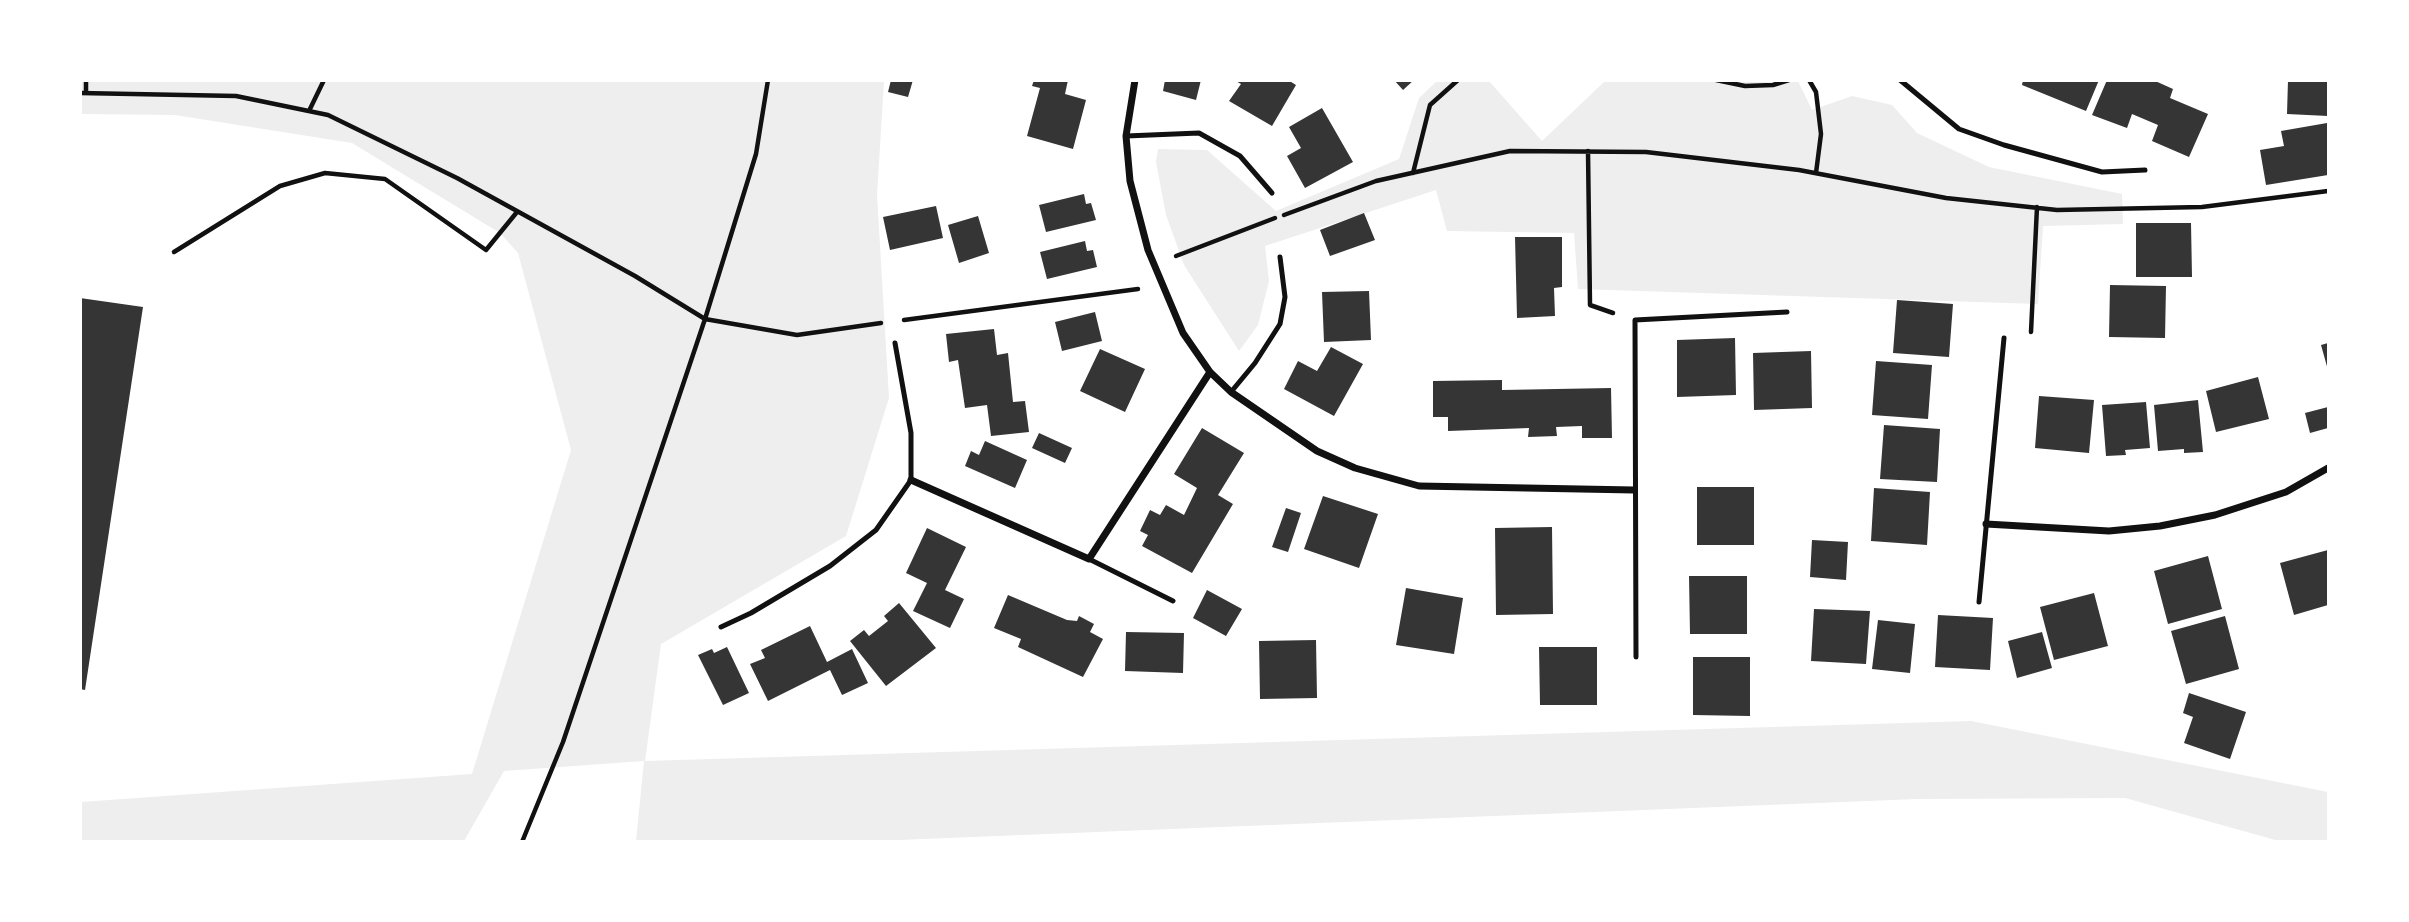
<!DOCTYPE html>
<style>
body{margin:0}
#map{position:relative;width:2409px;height:922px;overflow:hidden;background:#fff;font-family:"Open Sans",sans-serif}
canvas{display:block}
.frame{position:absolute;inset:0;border:82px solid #fff;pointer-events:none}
</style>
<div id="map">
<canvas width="2409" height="922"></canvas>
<div class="frame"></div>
</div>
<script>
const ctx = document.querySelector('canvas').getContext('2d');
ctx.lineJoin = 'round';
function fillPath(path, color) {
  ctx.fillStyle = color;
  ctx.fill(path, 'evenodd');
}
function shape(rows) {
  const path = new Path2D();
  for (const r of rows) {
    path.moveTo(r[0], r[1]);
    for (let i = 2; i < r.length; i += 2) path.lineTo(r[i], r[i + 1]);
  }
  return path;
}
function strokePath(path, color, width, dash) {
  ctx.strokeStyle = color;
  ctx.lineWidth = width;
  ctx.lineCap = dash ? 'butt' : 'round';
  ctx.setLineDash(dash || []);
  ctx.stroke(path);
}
const green = shape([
 [81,80,884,81,877,195,889,398,846,536,661,644,645,761,1971,721,2328,792,2328,841,2279,841,2125,798,1917,799,873,841,636,841,644,761,504,771,464,841,81,841,81,802,472,774,571,450,518,253,500,233,352,143,175,115,81,114],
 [1437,81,1489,81,1542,141,1605,81,1798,81,1812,110,1852,96,1892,105,1917,133,1989,167,2122,194,2123,224,2043,226,2038,304,1578,289,1574,233,1447,231,1436,190,1265,246,1269,281,1258,325,1239,351,1184,265,1166,215,1156,162,1158,149,1207,150,1276,211,1399,159,1419,98]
]);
const building = shape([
 [891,80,913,80,908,97,888,92],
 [1034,80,1068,80,1065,94,1086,100,1073,149,1027,136,1040,88,1032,86],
 [1165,80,1201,80,1196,100,1163,91],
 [1234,80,1288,80,1296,85,1272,126,1229,101,1241,84],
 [1394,80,1414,80,1403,90],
 [2023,80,2099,80,2086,111,2022,85],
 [2107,80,2153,80,2173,89,2170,98,2208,114,2189,157,2152,141,2158,125,2132,114,2127,128,2092,115],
 [2288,80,2328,80,2328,116,2287,114],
 [1322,108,1353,162,1305,188,1287,156,1301,148,1289,127],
 [2327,123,2328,175,2266,185,2260,150,2284,146,2281,131],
 [1084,194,1086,204,1091,203,1096,220,1046,232,1039,205],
 [936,206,943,238,890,250,883,217],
 [1364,213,1375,240,1330,256,1320,230],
 [978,216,989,253,959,263,948,225],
 [2136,223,2191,223,2192,277,2136,277],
 [1515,237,1562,237,1562,287,1554,288,1555,316,1517,318],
 [1085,241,1087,251,1093,250,1097,267,1047,279,1040,252],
 [2110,285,2166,286,2165,338,2109,337],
 [1369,291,1371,340,1324,342,1322,292],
 [80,298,143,307,85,690,80,689],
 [1897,300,1953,304,1949,357,1893,353],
 [1095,312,1102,341,1062,351,1055,322],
 [994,329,997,355,1008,353,1013,402,1025,401,1029,432,991,436,987,405,965,408,958,360,949,362,946,334],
 [1735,338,1736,395,1677,397,1677,340],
 [2328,343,2328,370,2321,345],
 [1331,347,1363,364,1334,416,1284,389,1298,361,1317,371],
 [1100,349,1145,369,1125,412,1080,391],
 [1811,351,1812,408,1754,410,1753,353],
 [1876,361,1932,365,1928,419,1872,415],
 [2258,377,2269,419,2216,432,2206,391],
 [1502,380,1502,390,1611,388,1612,438,1582,438,1582,426,1556,427,1557,436,1528,437,1529,428,1448,431,1448,417,1433,417,1433,381],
 [2039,396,2094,400,2089,453,2035,448],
 [2198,400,2203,452,2184,453,2184,449,2158,451,2154,405],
 [2146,402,2150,448,2125,450,2126,455,2106,456,2102,405],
 [2328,407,2328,428,2310,433,2305,413],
 [1884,425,1940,429,1937,482,1880,479],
 [1202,428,1244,453,1218,495,1233,504,1192,573,1142,546,1148,535,1140,531,1150,510,1160,515,1166,505,1184,515,1197,488,1174,474],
 [1039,433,1072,448,1065,463,1032,448],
 [985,441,1027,460,1015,488,965,466,971,451,979,455],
 [1697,487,1754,487,1754,545,1697,545],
 [1874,488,1930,492,1927,545,1871,541],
 [1323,496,1378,514,1359,568,1304,549],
 [1286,508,1301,513,1288,552,1272,547],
 [1552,527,1553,614,1496,615,1495,528],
 [927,528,966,547,945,590,964,599,950,628,913,611,927,583,906,573],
 [1812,540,1848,542,1846,580,1810,577],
 [2328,550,2328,605,2294,615,2280,563],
 [2208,556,2222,609,2168,624,2154,571],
 [1689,576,1747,576,1747,634,1690,634],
 [1406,588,1463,598,1454,654,1396,645],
 [1207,590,1242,609,1226,636,1193,618],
 [2094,593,2108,646,2054,660,2040,607],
 [1008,595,1067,620,1077,621,1079,616,1094,624,1090,632,1103,639,1083,677,1018,647,1021,639,994,628],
 [899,603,936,648,886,686,850,641,864,630,869,636,888,621,884,616],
 [1814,609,1870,611,1866,664,1811,661],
 [1938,615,1993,618,1990,670,1935,667],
 [2225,616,2239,669,2186,684,2171,631],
 [1878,620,1915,624,1910,673,1872,669],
 [810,626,827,662,852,649,868,683,842,695,830,670,768,701,750,664,765,658,761,650],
 [1126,632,1184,633,1183,673,1125,671],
 [2042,632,2052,668,2017,678,2008,641],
 [1316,640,1317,698,1260,699,1259,641],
 [727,647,749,693,723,705,698,655,712,649,714,653],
 [1539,647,1597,647,1597,705,1540,705],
 [1693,657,1750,657,1750,716,1693,715],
 [2189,693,2246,712,2230,759,2184,743,2193,717,2183,713]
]);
const path = shape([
 [1716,80,1745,86,1773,85,1789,80],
 [1809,80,1816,92,1821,134,1816,173],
 [80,93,236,96,328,115,457,178,635,276,705,319,797,335,881,323],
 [86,93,86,80],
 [309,111,324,80],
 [1588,151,1590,305,1613,313],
 [1413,173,1430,105,1458,80],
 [1284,215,1376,181,1510,151,1646,152,1799,170,1946,198,2057,210,2202,207,2328,191],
 [174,252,280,186,325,173,385,179,486,250,517,212],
 [1176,256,1275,218],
 [904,320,1138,289],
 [2031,332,2037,207],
 [522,842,563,742,705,319,756,154,768,80]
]);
const service = shape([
 [1900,80,1959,129,2004,145,2102,172,2145,170],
 [1126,136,1199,133,1240,156,1272,193],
 [1231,392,1255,363,1280,324,1285,297,1280,257],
 [1089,559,1173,601],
 [1979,602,2004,338],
 [721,627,751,613,830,566,876,530,911,480,911,433,895,343],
 [1636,657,1635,320,1787,312]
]);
const minor = shape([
 [1135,80,1126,136,1130,181,1148,250,1183,333,1210,372,1231,392,1317,451,1355,468,1419,486,1634,490],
 [911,480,1089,559,1210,372],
 [1986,524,2109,531,2160,526,2215,515,2286,492,2328,468]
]);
fillPath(green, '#eee');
fillPath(building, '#353535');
strokePath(path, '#111', 4.5);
strokePath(service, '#111', 5);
strokePath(minor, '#111', 7);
</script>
